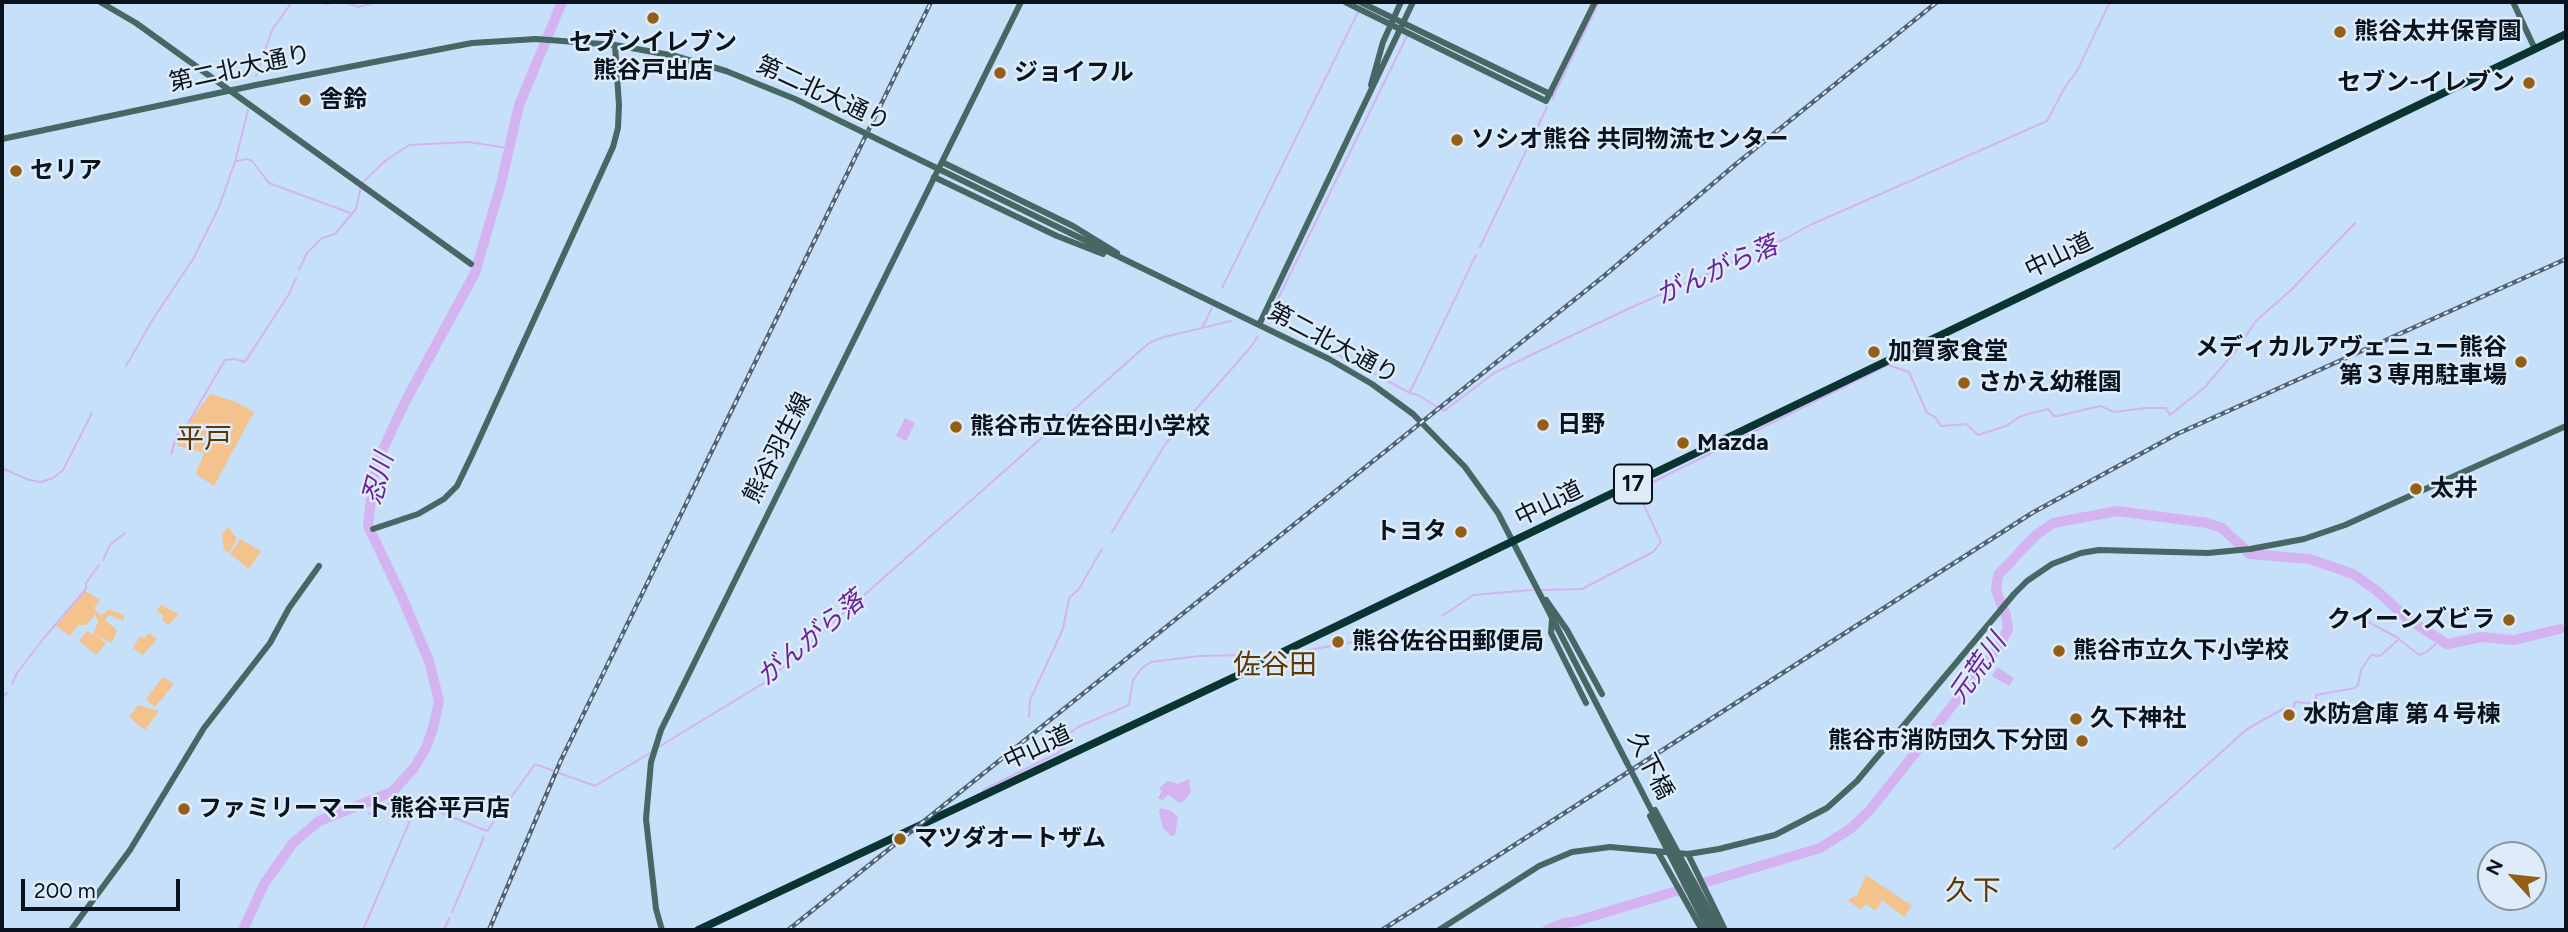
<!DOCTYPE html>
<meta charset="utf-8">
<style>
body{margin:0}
#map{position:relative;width:2568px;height:932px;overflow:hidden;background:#c6e0f9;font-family:Figtree,sans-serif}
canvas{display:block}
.frame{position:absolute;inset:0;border:4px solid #08131e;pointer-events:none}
.north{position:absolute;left:2477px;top:841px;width:70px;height:70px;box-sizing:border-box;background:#deebf8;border:2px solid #8895a1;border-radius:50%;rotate:297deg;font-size:19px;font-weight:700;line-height:28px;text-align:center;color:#08131e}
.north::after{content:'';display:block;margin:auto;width:24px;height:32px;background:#945e14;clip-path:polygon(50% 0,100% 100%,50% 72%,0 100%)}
.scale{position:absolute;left:21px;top:879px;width:159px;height:32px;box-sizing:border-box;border:4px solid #08131e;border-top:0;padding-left:9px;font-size:21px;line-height:24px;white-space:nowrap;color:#08131e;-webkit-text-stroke:5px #deebf8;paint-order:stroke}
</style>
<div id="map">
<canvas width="2568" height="932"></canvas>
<div class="frame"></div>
<div class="north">N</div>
<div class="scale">200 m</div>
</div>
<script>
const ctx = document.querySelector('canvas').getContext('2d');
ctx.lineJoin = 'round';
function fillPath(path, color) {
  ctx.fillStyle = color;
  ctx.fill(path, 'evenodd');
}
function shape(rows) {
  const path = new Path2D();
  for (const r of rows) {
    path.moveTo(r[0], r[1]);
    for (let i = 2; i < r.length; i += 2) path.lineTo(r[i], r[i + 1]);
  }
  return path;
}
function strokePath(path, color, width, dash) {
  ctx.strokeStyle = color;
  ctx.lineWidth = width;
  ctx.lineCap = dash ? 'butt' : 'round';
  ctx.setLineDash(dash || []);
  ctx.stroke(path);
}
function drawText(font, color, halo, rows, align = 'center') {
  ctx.font = font + ' Figtree,"Noto Sans JP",sans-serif';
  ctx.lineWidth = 5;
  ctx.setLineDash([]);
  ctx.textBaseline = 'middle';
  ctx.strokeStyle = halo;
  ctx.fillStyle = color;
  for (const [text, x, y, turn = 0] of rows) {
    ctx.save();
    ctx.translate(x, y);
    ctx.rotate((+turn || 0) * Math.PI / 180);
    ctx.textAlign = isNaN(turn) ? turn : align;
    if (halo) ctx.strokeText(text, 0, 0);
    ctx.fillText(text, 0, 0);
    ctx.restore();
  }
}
const green = shape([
 [210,394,234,401,254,412,214,486,196,474,204,453,178,446,176,440],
 [228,527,237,538,229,553,224,550,222,535],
 [240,539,261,551,249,569,230,554],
 [85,591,100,600,94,608,101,616,109,609,124,615,123,621,109,615,105,620,117,630,112,643,95,635,106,643,96,655,79,641,87,631,93,635,98,621,95,615,86,625,78,625,70,636,56,626],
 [161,605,179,614,168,625,162,620,163,616,157,610],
 [149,633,157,639,143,655,133,648,140,636,145,638],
 [163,677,174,684,155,707,146,699],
 [138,705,159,711,145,730,129,717],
 [1866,875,1912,906,1904,917,1882,900,1878,908,1874,910,1866,904,1861,910,1848,900,1857,895]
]);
const water = shape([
 [905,418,915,423,906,441,896,436],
 [1997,667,2014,678,2009,686,1992,676],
 [1189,779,1191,792,1185,800,1180,803,1168,795,1162,800,1158,798,1162,791,1159,788,1168,781,1178,784],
 [1161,808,1171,811,1178,817,1175,835,1171,836,1163,828,1159,812]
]);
const stream = shape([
 [319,2,327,4,337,2],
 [344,2,358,7,374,3,449,2],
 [466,2,467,2],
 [1405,3,1406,2],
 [256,76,272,30,292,2],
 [1552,99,1599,2],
 [236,161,247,159,252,161,269,183,350,213],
 [363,182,385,161,409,145,468,142,508,148],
 [1480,247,1547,107],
 [299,270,307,253,322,238,335,234,356,209,361,187],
 [1222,288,1358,12],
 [1271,313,1408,34],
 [1277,322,1410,393,1418,395,1444,411,1494,373,1533,354,1628,309,1785,239,1810,225,2047,121,2065,87,2077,71,2110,2],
 [1202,328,1212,308],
 [126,366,153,319,193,259,218,209,235,162,248,110],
 [1410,392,1476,255],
 [171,454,177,435,184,430,225,360,235,359,245,362,289,294,296,278],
 [2,468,29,480,41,482,53,478,63,470,92,413],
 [1112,532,1166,443,1250,348,1258,336],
 [103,560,110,545,125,533],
 [1543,590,1582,589,1653,552,1661,542,1637,490,1888,365,1909,372,1927,413,1935,417,1941,426,1966,424,1978,435,2006,426,2021,416,2048,409,2054,416,2058,416,2100,406,2114,412,2146,408,2166,408,2170,415,2205,387,2237,349,2256,321,2292,289,2355,223],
 [1442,616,1473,595,1532,590],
 [2359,617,2398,638],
 [2560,629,2566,627],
 [1270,663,1298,652,1380,637,1404,630],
 [12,684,17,673,43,639,86,589,86,583,99,565],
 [2,698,7,693],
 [1029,717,1030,700,1063,629,1069,598,1079,589,1102,549],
 [657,748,767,681,1149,343,1164,337,1231,321],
 [983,790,1058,753,1064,748,1065,736,1080,726,1129,705,1133,680,1142,668,1151,662,1199,656,1247,655,1257,659],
 [365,804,365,805],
 [369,814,402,797,487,831,535,764,595,786,653,751],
 [2114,849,2247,729,2285,708,2294,707,2295,702,2316,704,2316,695,2355,688,2358,685,2361,670,2371,655,2380,656,2399,639,2419,655,2428,651,2440,640],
 [452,912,484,837],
 [363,930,414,811],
 [444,930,449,918]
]);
const river = shape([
 [243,930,264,884,293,843,319,821,392,792,414,768,426,748,433,728,439,701,429,661,402,597,368,526,373,481,377,462,405,402,475,273,501,184,519,105,562,2],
 [1547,930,1563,923,1573,922,1820,848,1850,829,1870,810,1897,776,2000,645,2008,629,2006,615,1996,591,1998,575,2035,536,2053,523,2117,511,2207,523,2222,528,2250,554,2310,559,2353,574,2376,590,2408,619,2447,644,2481,637,2514,640,2560,629]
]);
const secondary = shape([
 [100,2,136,23,471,264],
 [1345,2,1546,101,1595,2],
 [1360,2,1550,94],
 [2513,2,2535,49],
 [1371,85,1383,42,1401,2],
 [2,139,256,85,472,43,536,39,615,45,675,56,726,71],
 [942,162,1073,226,1117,253],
 [934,177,1057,236,1103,254],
 [1070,233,1329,359,1372,384,1413,414,1465,467,1498,513,1627,763],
 [1259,325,1413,2],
 [373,529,418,514,444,499,457,486,472,455,613,147,618,128,619,105,615,45],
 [1546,600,1567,630,1602,694],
 [1552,619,1551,633,1586,703],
 [1658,852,1702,930],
 [1688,854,1725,930],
 [71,930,130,850,204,728,270,643,289,608,319,566],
 [662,930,656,909,646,819,651,762,661,730,1021,2],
 [1439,930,1539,866,1572,852,1610,847,1688,854,1719,849,1775,835,1827,808,1857,781,2014,594,2027,581,2052,564,2081,553,2099,550,2208,553,2250,549,2304,539,2345,525,2566,426]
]);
const highway = shape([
 [698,930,1245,672,1260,663,2566,34]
]);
const rail = shape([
 [489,930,561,760,931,2],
 [788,930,1604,276,1736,164,1937,2],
 [1382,930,2032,513,2177,434,2566,259]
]);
const secondaryBridge = shape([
 [726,71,795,99,1070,233],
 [1627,763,1713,930],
 [1655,810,1718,927],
 [1650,816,1708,930]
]);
const markers = [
 [653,18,7,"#945e14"],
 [2340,32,7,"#945e14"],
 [1000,73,7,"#945e14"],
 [2529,83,7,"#945e14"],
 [305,100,7,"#945e14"],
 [1457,140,7,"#945e14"],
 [16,171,7,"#945e14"],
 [1874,352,7,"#945e14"],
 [2521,362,7,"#945e14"],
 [1964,383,7,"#945e14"],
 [1543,425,7,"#945e14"],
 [956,427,7,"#945e14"],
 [1683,443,7,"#945e14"],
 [2416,489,7,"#945e14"],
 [1461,532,7,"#945e14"],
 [2509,620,7,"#945e14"],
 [1338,642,7,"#945e14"],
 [2059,651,7,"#945e14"],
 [2289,715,7,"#945e14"],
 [2076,719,7,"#945e14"],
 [2082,741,7,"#945e14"],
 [184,809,7,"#945e14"],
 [900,839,7,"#945e14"]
];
const shields = [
 [1633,484,38]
];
const shieldNames = [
 ["17",1633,484]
];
const poiNames = [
 ["熊谷太井保育園",2354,32],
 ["セブンイレブン",653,43,"center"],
 ["熊谷戸出店",653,71,"center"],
 ["ジョイフル",1014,73],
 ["セブン-イレブン",2515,83,"right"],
 ["舎鈴",319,100],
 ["ソシオ熊谷 共同物流センター",1471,140],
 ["セリア",30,171],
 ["メディカルアヴェニュー熊谷",2507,348,"right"],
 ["第３専用駐車場",2507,376,"right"],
 ["加賀家食堂",1888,352],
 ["さかえ幼稚園",1978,383],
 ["日野",1557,425],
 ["熊谷市立佐谷田小学校",970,427],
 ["Mazda",1697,443],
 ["太井",2430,489],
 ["トヨタ",1447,532,"right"],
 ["クイーンズビラ",2495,620,"right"],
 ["熊谷佐谷田郵便局",1352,642],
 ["熊谷市立久下小学校",2073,651],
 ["水防倉庫 第４号楝",2303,715],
 ["久下神社",2090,719],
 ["熊谷市消防団久下分団",2068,741,"right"],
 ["ファミリーマート熊谷平戸店",198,809],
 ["マツダオートザム",914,839]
];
const streetNames = [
 ["第二北大通り",240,69,-12],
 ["第二北大通り",823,94,25],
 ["中山道",2059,256,-26],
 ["第二北大通り",1333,344,28],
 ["熊谷羽生線",778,448,-63],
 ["中山道",1549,504,-26],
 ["中山道",1038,748,-25],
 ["久下橋",1650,766,63]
];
const waterNames = [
 ["がんがら落",1717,271,-24],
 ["忍川",379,479,-75],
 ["がんがら落",811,639,-40],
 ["元荒川",1978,669,-55]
];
const quarterNames = [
 ["平戸",204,440],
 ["佐谷田",1275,666],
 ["久下",1973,892]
];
fillPath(green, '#f3c28d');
fillPath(water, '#d4b3f1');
strokePath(stream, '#d4b3f1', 2);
strokePath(river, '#d4b3f1', 10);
strokePath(secondary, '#466764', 6);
strokePath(highway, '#0a3431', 8);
strokePath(rail, '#516273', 4.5);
strokePath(rail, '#deebf8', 2, [5]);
strokePath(secondaryBridge, '#466764', 6);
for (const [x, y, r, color] of markers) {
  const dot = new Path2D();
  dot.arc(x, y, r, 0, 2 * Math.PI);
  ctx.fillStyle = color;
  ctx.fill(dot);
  strokePath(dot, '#deebf8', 2.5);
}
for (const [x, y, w] of shields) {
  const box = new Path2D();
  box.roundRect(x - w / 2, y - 19.5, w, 39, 5);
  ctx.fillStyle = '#deebf8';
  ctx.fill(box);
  strokePath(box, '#08131e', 2);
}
drawText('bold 23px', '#08131e', null, shieldNames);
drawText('bold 24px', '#08131e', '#deebf8', poiNames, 'left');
drawText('24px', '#08131e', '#deebf8', streetNames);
drawText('italic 26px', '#6b2298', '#deebf8', waterNames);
drawText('28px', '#5d3803', '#deebf8', quarterNames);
</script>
